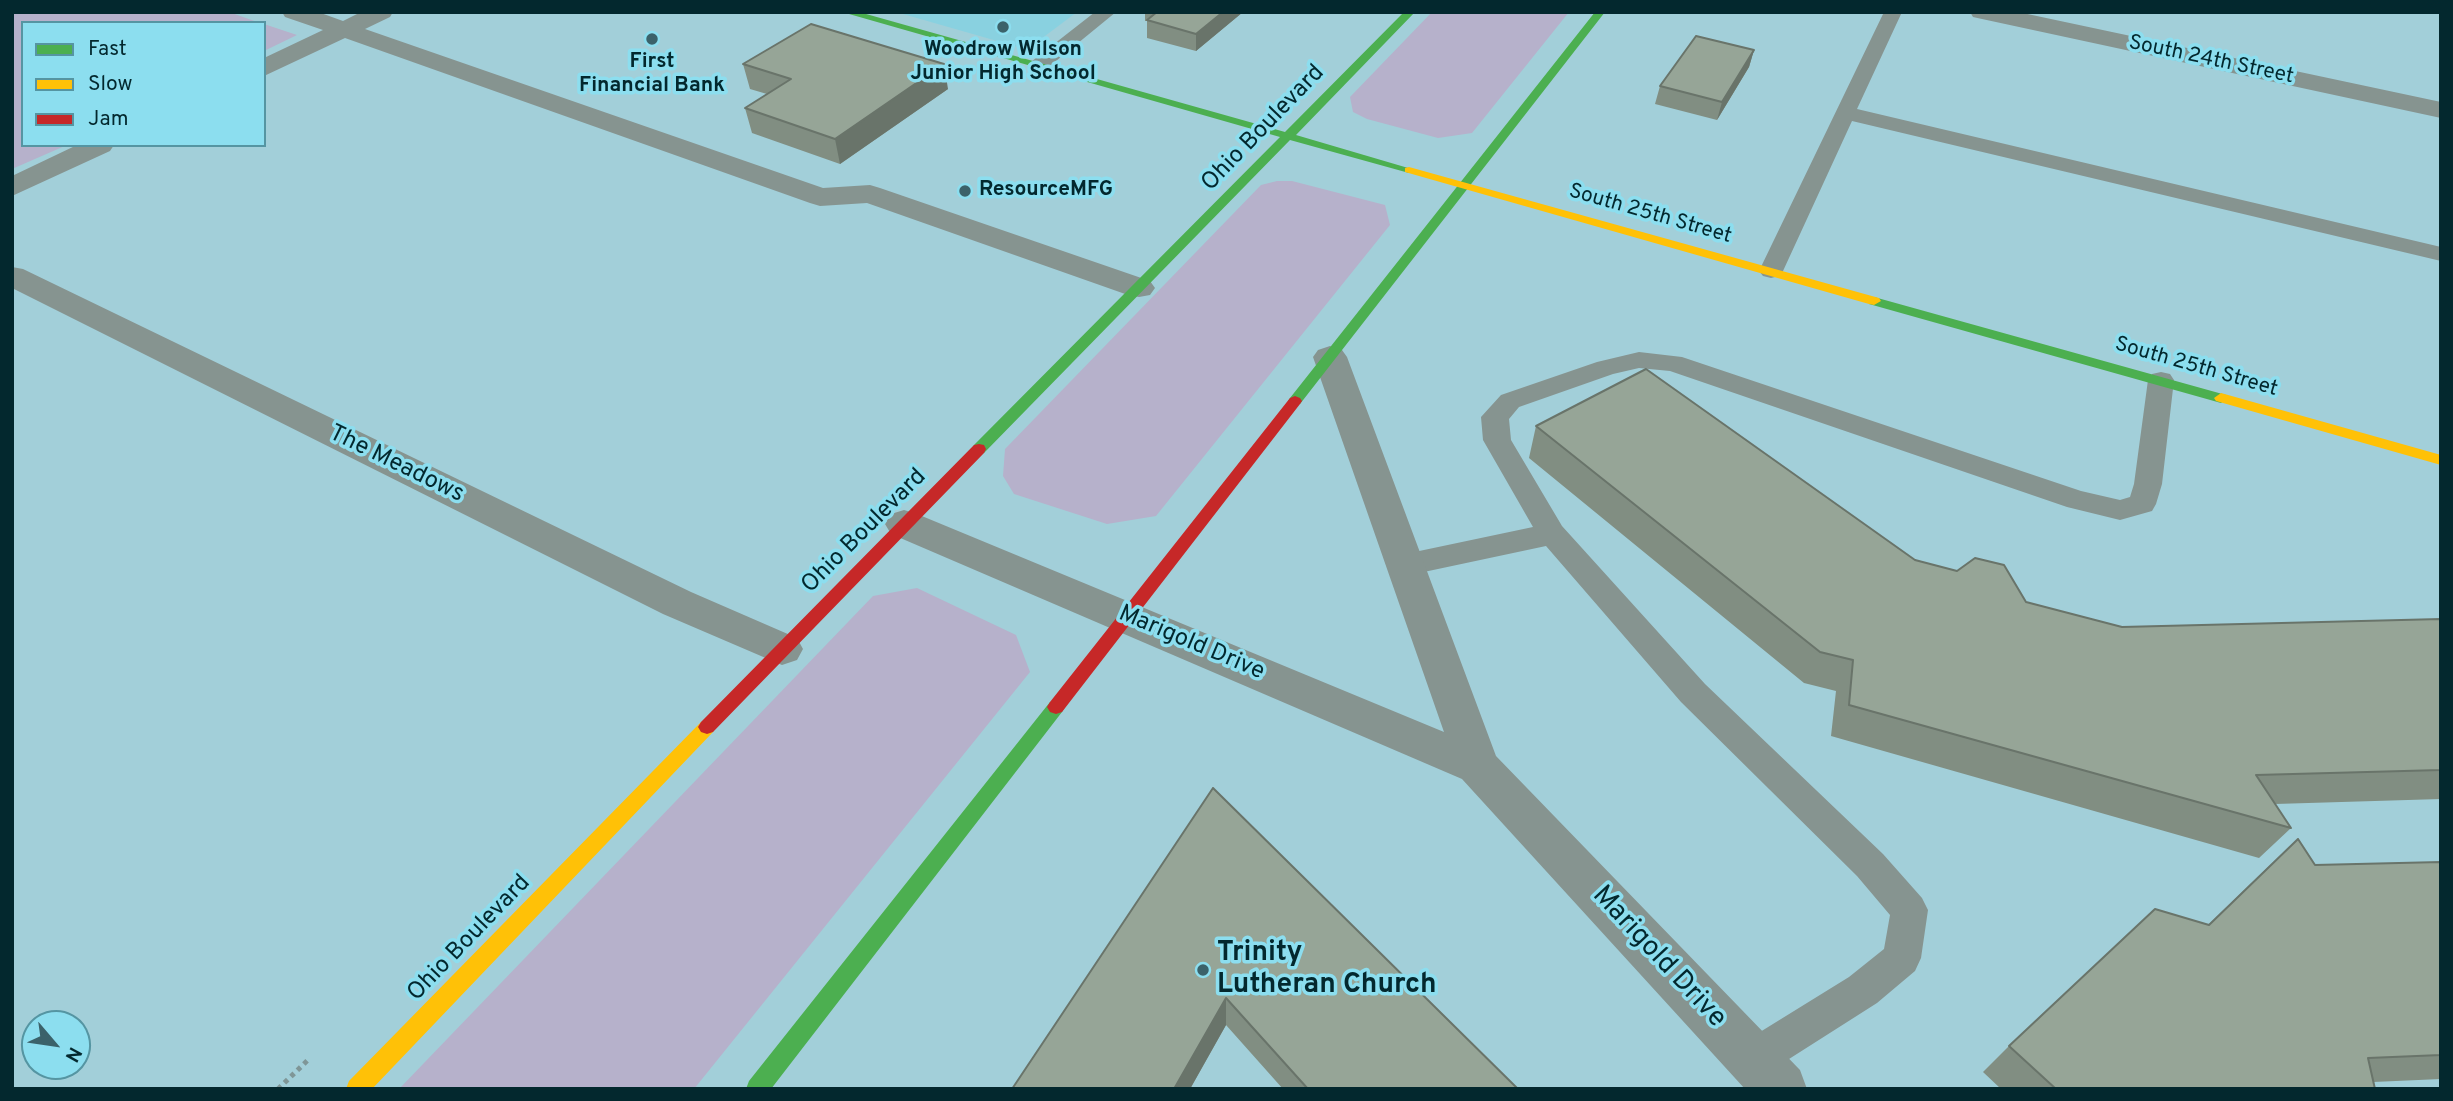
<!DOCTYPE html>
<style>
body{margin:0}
#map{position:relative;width:2453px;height:1101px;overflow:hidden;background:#a2cfd9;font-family:Overpass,sans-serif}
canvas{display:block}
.frame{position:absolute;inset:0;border:14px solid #03282e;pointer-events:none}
.legend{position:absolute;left:21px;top:21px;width:245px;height:126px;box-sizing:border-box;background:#8cdeef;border:2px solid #5595a2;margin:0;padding:9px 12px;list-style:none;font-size:21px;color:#03282e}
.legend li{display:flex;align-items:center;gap:14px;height:35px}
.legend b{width:35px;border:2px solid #5595a2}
.north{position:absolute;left:21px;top:1010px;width:70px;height:70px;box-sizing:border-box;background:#8cdeef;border:2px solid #5595a2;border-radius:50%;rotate:119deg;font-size:19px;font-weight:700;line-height:28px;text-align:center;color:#03282e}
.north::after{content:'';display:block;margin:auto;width:24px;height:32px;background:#3b626a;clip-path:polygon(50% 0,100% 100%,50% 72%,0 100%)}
</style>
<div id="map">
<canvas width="2453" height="1101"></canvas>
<div class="frame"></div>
<ul class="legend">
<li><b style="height:9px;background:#4caf50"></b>Fast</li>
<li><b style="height:9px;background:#ffc107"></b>Slow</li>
<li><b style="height:9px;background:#c62828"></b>Jam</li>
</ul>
<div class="north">N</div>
</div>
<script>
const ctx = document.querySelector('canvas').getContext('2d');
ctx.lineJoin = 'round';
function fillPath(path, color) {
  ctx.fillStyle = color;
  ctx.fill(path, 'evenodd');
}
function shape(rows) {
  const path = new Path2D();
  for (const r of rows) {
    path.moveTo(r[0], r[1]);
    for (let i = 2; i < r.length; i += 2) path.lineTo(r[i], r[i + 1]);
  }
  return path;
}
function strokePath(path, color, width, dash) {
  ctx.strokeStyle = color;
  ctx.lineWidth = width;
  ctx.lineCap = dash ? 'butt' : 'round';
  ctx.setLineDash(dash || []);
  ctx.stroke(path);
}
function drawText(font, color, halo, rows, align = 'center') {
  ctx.font = font + ' Overpass,sans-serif';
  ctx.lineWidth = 7;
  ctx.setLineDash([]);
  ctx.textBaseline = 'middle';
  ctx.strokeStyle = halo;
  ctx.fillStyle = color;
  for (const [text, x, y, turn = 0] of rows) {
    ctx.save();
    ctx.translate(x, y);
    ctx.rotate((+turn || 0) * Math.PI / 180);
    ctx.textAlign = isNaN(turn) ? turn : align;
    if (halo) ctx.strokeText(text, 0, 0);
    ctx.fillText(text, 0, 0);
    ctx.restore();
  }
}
const built = shape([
 [896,12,1077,12,1037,42,1018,47]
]);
const green = shape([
 [12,12,229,12,260,23,23,23,23,145,67,145,12,169],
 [1432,12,1569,12,1472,133,1438,138,1367,119,1353,112,1350,97],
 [264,24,297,35,264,51],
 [1277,181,1292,181,1385,205,1390,225,1156,516,1107,524,1014,494,1003,476,1005,449,1261,185],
 [917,588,1016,635,1030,672,694,1089,399,1089,873,596]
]);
const path = shape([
 [278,1089,310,1058]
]);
const lane = shape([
 [1095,12,1116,12,1045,70,1031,70,1028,66,1031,62,1095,12],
 [1884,12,1902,12,1857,109,2441,247,2441,261,1852,121,1783,271,1779,276,1771,278,1763,276,1759,271,1884,12],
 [1639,352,1682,357,2081,491,2120,500,2130,497,2134,484,2148,380,2152,374,2161,372,2170,374,2174,380,2162,484,2156,504,2152,511,2120,520,2067,507,1670,371,1639,368,1613,374,1519,407,1509,419,1511,440,1562,526,1705,684,1883,854,1922,898,1928,910,1921,958,1915,971,1877,1003,1767,1073,1753,1079,1739,1073,1733,1059,1739,1045,1849,977,1884,949,1890,915,1857,876,1681,702,1546,546,1405,576,1394,573,1390,565,1394,557,1405,554,1533,527,1483,440,1481,417,1501,395,1597,362,1639,352]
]);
const street = shape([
 [282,12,318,12,343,21,361,12,393,12,390,17,365,29,823,188,870,185,880,188,1150,281,1155,288,1150,295,1139,297,1128,295,867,203,820,206,810,203,345,38,264,76,264,58,323,30,285,17,282,12],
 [1970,12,2018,12,2441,102,2441,118,1982,19,1973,17,1970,12],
 [77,145,114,145,110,151,12,196,12,176,77,145],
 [12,267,23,269,691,592,797,638,803,649,797,660,782,665,663,614,12,288,12,267],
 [1330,346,1342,350,1347,357,1496,756,1800,1070,1807,1089,1745,1089,1462,779,891,534,885,524,891,514,904,510,917,514,1444,732,1313,357,1318,350,1330,346]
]);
const fast = shape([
 [842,12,859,12,1285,132,1404,12,1415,12,1296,135,1415,170,1409,173,1290,140,984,453,979,454,974,453,972,449,974,445,1280,137,842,12],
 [1595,12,1605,12,1300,404,1290,404,1288,401,1290,398,1595,12],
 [1874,297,2226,395,2228,398,2221,403,1869,304,1869,298,1874,297],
 [1056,700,1062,702,1065,707,1062,712,771,1089,746,1089,749,1081,1050,702,1056,700]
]);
const slow = shape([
 [1409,167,1879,298,1881,301,1874,305,1869,304,1405,172,1405,168,1409,167],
 [2221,393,2441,455,2441,465,2216,401,2214,398,2221,393],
 [707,720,713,722,716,727,713,732,372,1089,346,1089,349,1081,701,722,707,720]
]);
const jam = shape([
 [1295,396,1300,398,1302,401,1300,404,1062,712,1056,714,1050,712,1047,707,1050,702,1290,398,1295,396],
 [979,444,984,445,986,449,984,453,713,732,707,734,701,732,698,727,701,722,974,445,979,444]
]);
const wall = shape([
 [1145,12,1243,12,1196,51,1147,38,1147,21,1145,21],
 [1754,50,1749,67,1717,120,1655,104,1660,86],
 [743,64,948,89,840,164,752,133,745,108,767,94,750,89],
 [1536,426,1915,560,2026,602,2122,627,2441,619,2441,799,2275,804,2291,828,2259,858,1831,736,1836,691,1804,683,1529,458],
 [1213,788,1518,1089,1283,1089,1226,1025,1190,1089,1012,1089],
 [2298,839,2315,865,2441,862,2441,1079,2373,1082,2375,1089,2001,1089,1983,1072,2009,1046,2208,925,2266,869]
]);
const shadedWall = shape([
 [1223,12,1243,12,1196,51,1196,34],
 [1754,50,1749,67,1717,120,1722,102],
 [944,64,948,89,840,164,835,139],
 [1226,998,1226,1025,1190,1089,1174,1089]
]);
const building = shape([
 [1157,12,1223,12,1196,34,1147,20,1157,12],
 [811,24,944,64,835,139,745,108,791,79,743,64,811,24],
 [1696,36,1754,50,1722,102,1660,86,1696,36],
 [1646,369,1915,560,1957,571,1975,558,2004,565,2026,602,2122,627,2441,619,2441,770,2256,775,2291,828,1849,705,1853,660,1820,652,1536,426,1646,369],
 [1213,788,1518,1089,1308,1089,1226,998,1174,1089,1012,1089,1213,788],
 [2298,839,2315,865,2441,862,2441,1055,2368,1058,2375,1089,2056,1089,2009,1046,2155,909,2209,925,2298,839]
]);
const markers = [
 [1003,27,7,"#3b626a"],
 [652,39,7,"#3b626a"],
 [965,191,7,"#3b626a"],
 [1203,970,7,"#3b626a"]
];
const farPoinames = [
 ["Woodrow Wilson",1003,51],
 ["Junior High School",1003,75],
 ["First",652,63],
 ["Financial Bank",652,87],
 ["ResourceMFG",979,191,"left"]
];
const farStreetnames = [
 ["South 24th Street",2211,61,12],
 ["South 25th Street",1650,215,16],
 ["South 25th Street",2196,368,16]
];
const streetNames = [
 ["Ohio Boulevard",1264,129,-46],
 ["The Meadows",396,465,26],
 ["Ohio Boulevard",865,532,-45],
 ["Marigold Drive",1191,644,23],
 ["Ohio Boulevard",470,939,-46]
];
const nearPoinames = [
 ["Trinity",1217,954],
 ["Lutheran Church",1217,986]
];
const nearStreetnames = [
 ["Marigold Drive",1658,958,47]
];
fillPath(built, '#89d1e0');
fillPath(green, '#b6b1cb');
strokePath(path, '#7f9697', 5, [4.5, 4.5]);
fillPath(lane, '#869490');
fillPath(street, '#869490');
fillPath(fast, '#4caf50');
fillPath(slow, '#ffc107');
fillPath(jam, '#c62828');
fillPath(wall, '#818e82');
fillPath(shadedWall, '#69746a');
fillPath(building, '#96a597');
strokePath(building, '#69746a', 2);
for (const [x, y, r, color] of markers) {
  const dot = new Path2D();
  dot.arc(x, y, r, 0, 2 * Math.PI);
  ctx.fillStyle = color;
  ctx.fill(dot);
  strokePath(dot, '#8cdeef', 2.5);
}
drawText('bold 21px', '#03282e', '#8cdeef', farPoinames);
drawText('21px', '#03282e', '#8cdeef', farStreetnames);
drawText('24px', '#03282e', '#8cdeef', streetNames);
drawText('bold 28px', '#03282e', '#8cdeef', nearPoinames, 'left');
drawText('28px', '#03282e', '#8cdeef', nearStreetnames);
</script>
